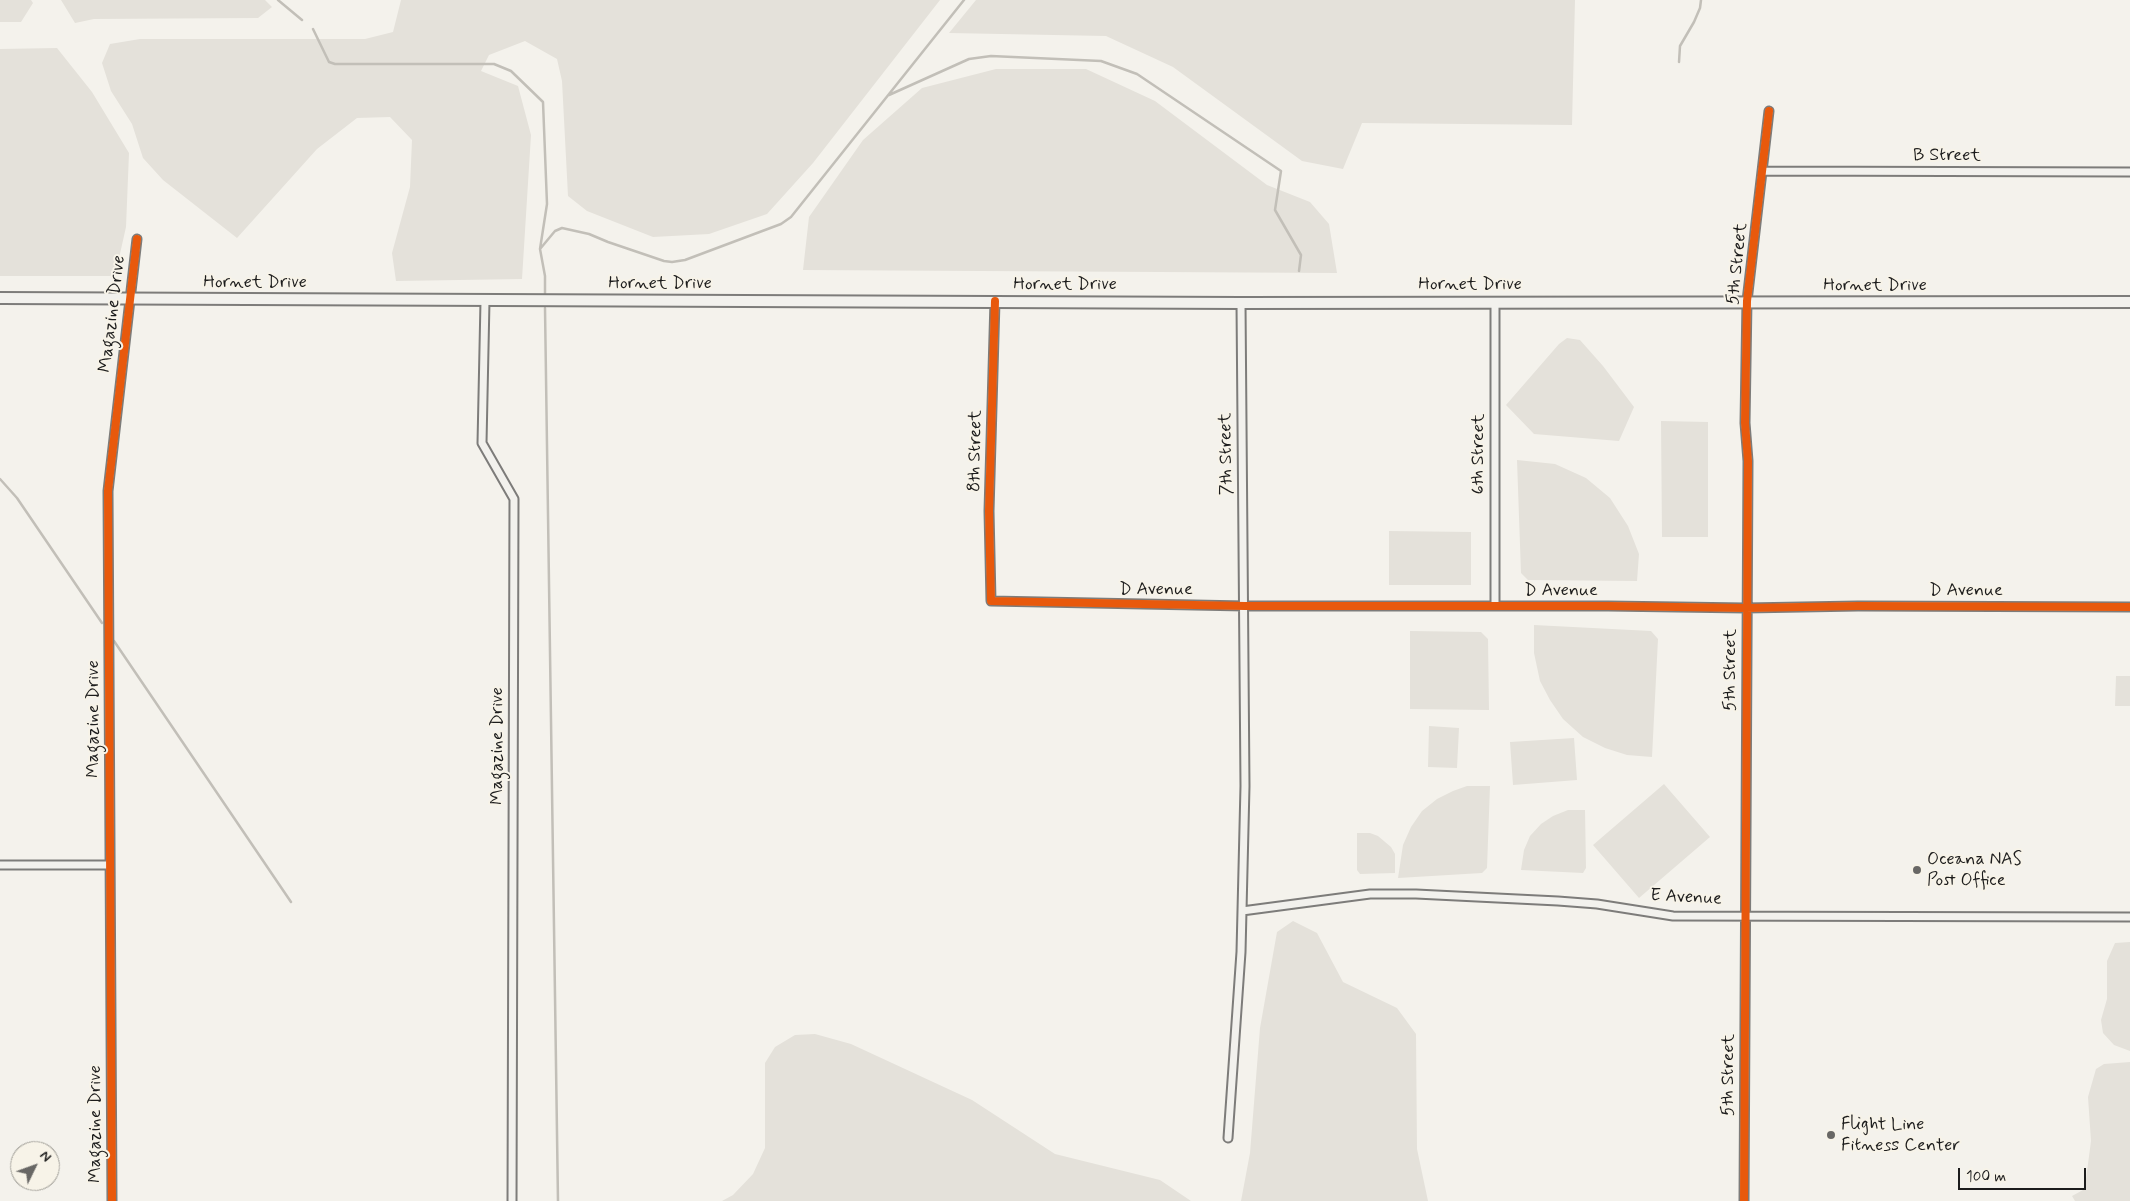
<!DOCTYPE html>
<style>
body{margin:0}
#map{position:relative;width:2130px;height:1201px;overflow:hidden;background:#f4f2ec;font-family:Mynerve,sans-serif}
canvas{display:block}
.north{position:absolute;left:10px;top:1141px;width:50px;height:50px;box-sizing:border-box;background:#f7f3e8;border:1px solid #9f9d96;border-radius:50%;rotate:48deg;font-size:14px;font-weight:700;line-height:20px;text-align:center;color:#1c1c1c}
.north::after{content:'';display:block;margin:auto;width:18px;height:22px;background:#686765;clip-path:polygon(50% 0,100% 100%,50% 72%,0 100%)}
.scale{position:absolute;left:1958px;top:1168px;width:128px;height:22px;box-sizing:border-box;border:2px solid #1c1c1c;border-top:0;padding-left:6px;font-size:15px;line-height:18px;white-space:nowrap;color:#1c1c1c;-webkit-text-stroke:4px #f7f3e8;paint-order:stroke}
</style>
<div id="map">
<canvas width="2130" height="1201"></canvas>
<div class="north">N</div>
<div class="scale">100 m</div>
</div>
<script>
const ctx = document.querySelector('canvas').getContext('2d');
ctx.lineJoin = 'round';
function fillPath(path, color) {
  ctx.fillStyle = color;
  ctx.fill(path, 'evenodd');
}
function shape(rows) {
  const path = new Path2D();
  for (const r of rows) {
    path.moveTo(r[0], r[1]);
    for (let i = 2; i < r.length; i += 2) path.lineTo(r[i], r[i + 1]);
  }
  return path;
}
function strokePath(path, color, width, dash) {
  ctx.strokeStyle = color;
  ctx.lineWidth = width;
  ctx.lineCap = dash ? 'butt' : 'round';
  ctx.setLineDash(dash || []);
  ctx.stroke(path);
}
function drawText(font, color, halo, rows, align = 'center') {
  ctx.font = font + ' Mynerve,sans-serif';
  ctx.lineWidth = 4;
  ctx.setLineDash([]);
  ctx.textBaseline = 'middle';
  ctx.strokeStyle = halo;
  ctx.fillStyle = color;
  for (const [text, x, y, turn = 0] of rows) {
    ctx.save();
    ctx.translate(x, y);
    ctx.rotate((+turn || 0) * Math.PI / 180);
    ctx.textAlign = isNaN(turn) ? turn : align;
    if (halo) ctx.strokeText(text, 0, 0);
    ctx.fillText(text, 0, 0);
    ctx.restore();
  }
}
const green = shape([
 [0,0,31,0,33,3,21,22,0,22],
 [61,0,265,0,272,7,258,18,94,19,75,23],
 [401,0,940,0,813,163,767,214,709,234,653,237,587,211,568,196,562,81,557,59,525,41,489,55,481,71,518,86,531,135,522,279,396,281,392,253,410,187,412,140,390,117,357,118,317,149,237,238,163,180,143,158,132,124,111,91,102,63,110,44,140,39,365,39,393,32],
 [976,0,1575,0,1572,125,1362,123,1343,169,1302,161,1173,67,1106,36,949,33],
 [57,48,92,92,129,153,126,227,115,276,0,276,0,49],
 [996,69,1086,69,1155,101,1267,185,1310,202,1329,224,1337,273,803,270,809,217,863,140,922,88],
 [1567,338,1580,340,1603,366,1634,407,1619,441,1534,434,1506,405,1559,344],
 [1661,421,1708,422,1708,537,1662,537],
 [1517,460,1555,464,1586,478,1610,498,1628,526,1639,554,1637,581,1528,580,1521,573],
 [1389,531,1471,532,1471,585,1389,585],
 [1534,625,1651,631,1658,639,1652,757,1627,755,1605,748,1583,737,1563,719,1550,700,1540,681,1534,653],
 [1410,631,1481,632,1488,639,1489,710,1410,709],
 [2116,676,2130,676,2130,706,2115,706],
 [1429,726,1459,728,1457,768,1428,767],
 [1574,738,1577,780,1513,785,1510,742],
 [1664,784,1710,837,1639,898,1593,845],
 [1467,786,1490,786,1487,868,1482,873,1398,878,1403,845,1411,827,1422,811,1437,799,1453,791],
 [1568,810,1585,810,1586,868,1583,873,1521,870,1524,850,1530,836,1541,824,1553,816],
 [1357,833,1370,833,1378,836,1391,847,1395,854,1395,873,1360,874,1357,870],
 [1293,921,1317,933,1343,982,1397,1008,1416,1034,1417,1149,1428,1201,1241,1201,1250,1153,1260,1028,1277,932],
 [2130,942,2130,1051,2114,1045,2103,1033,2101,1020,2107,999,2107,961,2115,943],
 [815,1034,851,1044,972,1100,1055,1154,1160,1180,1191,1201,722,1201,733,1195,753,1174,765,1148,765,1063,775,1047,795,1035],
 [2130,1062,2130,1201,2075,1201,2072,1196,2083,1190,2086,1179,2091,1141,2088,1097,2096,1069,2104,1064]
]);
const stream = shape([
 [278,0,302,20],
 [313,29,329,62,335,64,494,64,511,71,543,102,547,204,540,249,545,276,545,293],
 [1679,62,1680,46,1694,22,1700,8,1701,0],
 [889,95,969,59,991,56,1101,61,1137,74,1281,171,1275,210,1301,255,1299,271],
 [540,249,555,231,562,228,589,234,608,242,664,261,672,262,685,260,781,224,791,217,964,0],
 [545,308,558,1201],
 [0,479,17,498,102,623],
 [114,641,291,902]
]);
const street = shape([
 [1763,171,2130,172],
 [485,301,482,443,514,499,512,1201],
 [995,301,989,511,991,601,1245,606,1608,606,1746,608,1858,606,2130,607],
 [1495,302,1495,606],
 [0,865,110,865],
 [1242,911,1370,894,1416,894,1558,901,1597,904,1673,916,2130,917],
 [1228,1138,1241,952,1245,786,1241,303],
 [112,1201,108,491,137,239],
 [1744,1201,1748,461,1745,423,1747,301,1769,111]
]);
const secondary = shape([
 [0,298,1241,303,2130,302]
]);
const cycleway = shape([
 [995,301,989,511,991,601,1245,606,1608,606,1746,608,1858,606,2130,607],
 [112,1201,108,491,137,239],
 [1744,1201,1748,461,1745,423,1747,301,1769,111]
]);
const markers = [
 [1917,870,5,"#686765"],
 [1831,1135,5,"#686765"]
];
const streetNames = [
 ["B Street",1947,156],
 ["5th Street",1738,264,-84],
 ["Hornet Drive",255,283],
 ["Hornet Drive",660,284],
 ["Hornet Drive",1065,285],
 ["Hornet Drive",1470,285],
 ["Hornet Drive",1875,286],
 ["Magazine Drive",113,314,-83],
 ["8th Street",976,451,-89],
 ["7th Street",1227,454,-91],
 ["6th Street",1479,454,-90],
 ["D Avenue",1156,590],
 ["D Avenue",1561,591],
 ["D Avenue",1966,591],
 ["5th Street",1731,670,-90],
 ["Magazine Drive",94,719,-90],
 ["Magazine Drive",498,746,-90],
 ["E Avenue",1686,898,3],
 ["5th Street",1729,1075,-90],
 ["Magazine Drive",96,1124,-90]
];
const poiNames = [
 ["Oceana NAS",1927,860],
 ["Post Office",1927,881],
 ["Flight Line",1841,1125],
 ["Fitness Center",1841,1146]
];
fillPath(green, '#e4e1da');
strokePath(stream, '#c2bfb8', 2.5);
strokePath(street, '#7d7c7a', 11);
strokePath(secondary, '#7d7c7a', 14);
strokePath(street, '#f2f1ed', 7);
strokePath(secondary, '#f2f1ed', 10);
strokePath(cycleway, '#e8590c', 8);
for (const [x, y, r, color] of markers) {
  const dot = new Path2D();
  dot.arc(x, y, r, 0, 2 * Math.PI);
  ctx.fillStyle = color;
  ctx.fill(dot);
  strokePath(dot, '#f7f3e8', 2);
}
drawText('18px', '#1c1c1c', '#f7f3e8', streetNames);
drawText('18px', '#1c1c1c', '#f7f3e8', poiNames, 'left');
</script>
